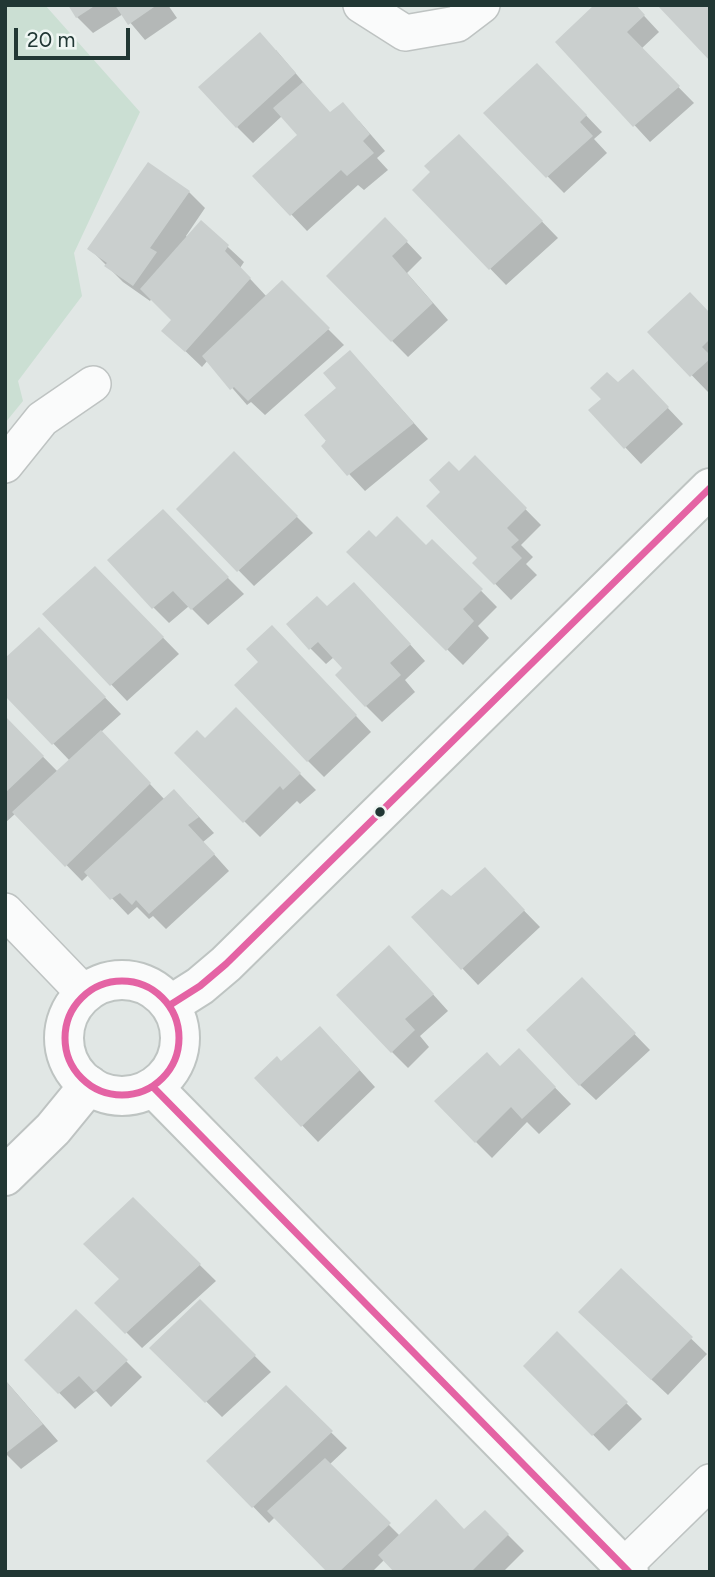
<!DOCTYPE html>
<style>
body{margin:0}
#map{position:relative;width:715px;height:1577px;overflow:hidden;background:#e1e7e5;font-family:Figtree,sans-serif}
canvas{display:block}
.frame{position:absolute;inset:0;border:7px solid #213734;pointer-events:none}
.scale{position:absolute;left:14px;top:28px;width:116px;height:32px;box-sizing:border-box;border:4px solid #213734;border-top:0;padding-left:9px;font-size:21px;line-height:24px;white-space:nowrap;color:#213734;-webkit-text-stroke:5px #eff6f3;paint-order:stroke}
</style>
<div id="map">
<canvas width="715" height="1577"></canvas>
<div class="frame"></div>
<div class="scale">20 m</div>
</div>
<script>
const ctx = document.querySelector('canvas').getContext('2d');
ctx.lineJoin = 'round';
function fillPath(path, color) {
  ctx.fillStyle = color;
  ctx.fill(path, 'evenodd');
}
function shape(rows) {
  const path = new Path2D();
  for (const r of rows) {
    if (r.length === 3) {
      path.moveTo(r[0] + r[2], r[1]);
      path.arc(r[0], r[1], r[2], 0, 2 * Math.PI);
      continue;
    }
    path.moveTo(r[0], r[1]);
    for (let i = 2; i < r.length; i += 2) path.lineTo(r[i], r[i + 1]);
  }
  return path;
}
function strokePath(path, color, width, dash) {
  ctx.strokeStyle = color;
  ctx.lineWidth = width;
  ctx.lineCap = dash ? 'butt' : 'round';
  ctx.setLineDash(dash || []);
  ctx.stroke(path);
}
const green = shape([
 [5,5,45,5,140,112,74,253,82,296,18,381,23,401,5,423]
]);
const shadow = shape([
 [70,5,168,5,177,18,145,40,123,14,93,33,77,17],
 [634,5,659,32,641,49,694,103,650,142,558,42],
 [276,50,330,114,359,121,385,151,377,158,388,170,364,190,358,185,307,231,255,176,300,135,282,116,253,143,237,127],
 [553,81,602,132,594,139,607,153,564,193,485,113],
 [459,136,558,238,506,285,414,190,433,172],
 [189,192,205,208,186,236,188,238,201,222,244,262,240,268,267,297,282,283,344,345,265,415,251,402,247,405,208,360,202,367,180,346,173,320,152,298,150,301,123,282,89,248],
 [385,219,422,258,407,273,448,320,408,357,328,276],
 [710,315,710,390,708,392,650,332],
 [366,369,428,439,365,491,323,446],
 [618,385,648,387,683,424,641,464,590,410],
 [234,454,313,533,254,586,178,509],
 [475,458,541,525,521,545,533,557,526,564,537,575,511,600,475,563,480,558,459,473],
 [162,512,244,594,208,625,189,606,169,623,153,607],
 [376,539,426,547,432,541,497,607,478,626,489,638,463,665,349,552],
 [95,568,179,654,127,701,44,614],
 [370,600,425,661,405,680,415,692,382,722,366,706,345,668,334,657,326,664,310,648,327,608],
 [288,643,371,732,324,777,308,761],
 [54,645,121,714,101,732,165,800,190,807,214,833,203,842,229,871,166,929,153,916,149,919,137,907,128,915,89,874,82,881,16,813,5,823,5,718,58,772,70,761,5,693],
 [236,710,316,790,300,804,297,801,260,837,176,753,205,741],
 [500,886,540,927,478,985,414,917],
 [405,963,448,1011,420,1036,429,1047,408,1068,392,1052],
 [582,980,650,1050,596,1100,580,1085],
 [336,1044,375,1087,318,1142,257,1078],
 [535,1067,571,1104,539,1134,527,1122,492,1158,476,1142,501,1068],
 [133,1199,216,1281,142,1348,97,1303,121,1279],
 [621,1271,707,1354,668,1395,596,1328],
 [200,1302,271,1372,222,1417,152,1348],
 [76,1311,142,1377,111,1407,96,1391,75,1409,27,1360],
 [557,1333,642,1419,609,1451,526,1366],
 [5,1380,58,1441,21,1469,5,1453],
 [286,1388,347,1448,329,1465,400,1536,465,1531,485,1512,524,1551,503,1572,396,1572,385,1559,372,1572,330,1572,275,1517,269,1523,209,1461]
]);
const building = shape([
 [68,5,96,5,76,18],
 [115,5,157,5,128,25],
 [594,5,636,5,645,15,627,32,680,86,633,127,555,42],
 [657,5,710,5,710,61],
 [260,32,296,73,236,128,198,87],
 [537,63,587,115,580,122,593,136,546,178,483,113],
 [303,82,330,112,343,102,370,134,363,141,374,153,347,176,341,170,290,216,252,176,297,135,273,108],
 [459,134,543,221,489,270,412,190,430,172,424,166],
 [148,162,190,191,150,248,157,252,133,286,104,266,107,263,87,249],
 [385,217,408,241,392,256,433,303,391,342,326,276],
 [201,220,229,245,225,251,251,278,185,352,161,331,171,320,140,289],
 [282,280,330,328,248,401,234,387,230,390,202,356],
 [690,292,710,313,710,339,702,347,710,355,710,359,690,377,647,332],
 [350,350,414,423,347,476,321,446,326,441,304,415,336,388,323,373],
 [633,369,669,407,624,449,588,410,601,399,590,388,607,372,618,382],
 [234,451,298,516,237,572,176,509],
 [475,455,527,508,507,528,519,540,511,547,522,558,494,585,472,563,477,558,426,506,440,492,429,480,449,461,459,471],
 [163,509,229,577,191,610,173,591,152,609,107,560],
 [397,516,426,545,432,539,483,589,463,609,474,621,446,651,346,552,369,530,376,537],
 [95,566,164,637,110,686,42,614],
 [354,582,411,644,390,663,401,675,365,707,335,675,342,668,318,642,309,650,286,624,317,596,327,606],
 [272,625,357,715,307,762,234,685,258,662,246,649],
 [39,627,106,697,52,745,5,696,5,658],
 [236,707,301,773,283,790,280,786,243,823,174,753,197,730,205,738],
 [5,716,44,756,5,793],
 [101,730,151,783,65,867,12,812],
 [174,789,199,817,188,825,215,854,149,914,136,900,132,905,120,893,110,900,84,872],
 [485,867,525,910,461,970,411,917,442,889,451,896],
 [389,945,434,994,405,1019,415,1030,391,1053,336,995],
 [582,977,636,1033,579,1086,526,1030],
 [320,1026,360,1070,301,1127,254,1078,277,1056,281,1061],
 [519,1048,556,1087,522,1119,511,1107,475,1143,434,1101,487,1052,500,1066],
 [133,1197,201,1264,125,1334,94,1303,119,1279,83,1244],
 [621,1268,693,1337,651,1380,578,1312],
 [200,1299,256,1355,205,1403,149,1348],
 [76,1309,128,1360,94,1392,79,1376,58,1394,24,1360],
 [557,1331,628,1402,592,1436,523,1366],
 [5,1380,43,1424,5,1454],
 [286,1385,333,1431,252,1508,206,1461],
 [325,1458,391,1523,339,1572,327,1572,267,1511],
 [436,1499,464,1529,485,1510,509,1534,471,1572,394,1572,378,1555]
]);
const minor = shape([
 [361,5,405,33,457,24,482,5],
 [5,465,42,419,93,384],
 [5,911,85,994],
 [624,1566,710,1482]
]);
const tertiary = shape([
 [5,1176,53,1129,89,1085]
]);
const secondary = shape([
 [122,1038,58],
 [170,1005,200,986,226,964,710,488],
 [153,1087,629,1572]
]);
const bus1 = shape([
 [122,1038,57],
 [170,1005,200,986,226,964,710,488],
 [153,1087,629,1572]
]);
const markers = [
 [380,812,6,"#213734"]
];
fillPath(green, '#cbdfd3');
fillPath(shadow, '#0003');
fillPath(building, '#cacfce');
strokePath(minor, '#bec3c2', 38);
strokePath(tertiary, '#bec3c2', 42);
strokePath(secondary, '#bec4c2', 42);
strokePath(minor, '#fafbfb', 35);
strokePath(tertiary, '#fafbfb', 38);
strokePath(secondary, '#fafbfb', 38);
strokePath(bus1, '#e463a4', 7);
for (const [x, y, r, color] of markers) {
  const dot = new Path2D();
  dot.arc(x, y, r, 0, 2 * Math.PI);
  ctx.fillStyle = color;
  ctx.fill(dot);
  strokePath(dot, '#eff6f3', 2.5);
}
</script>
